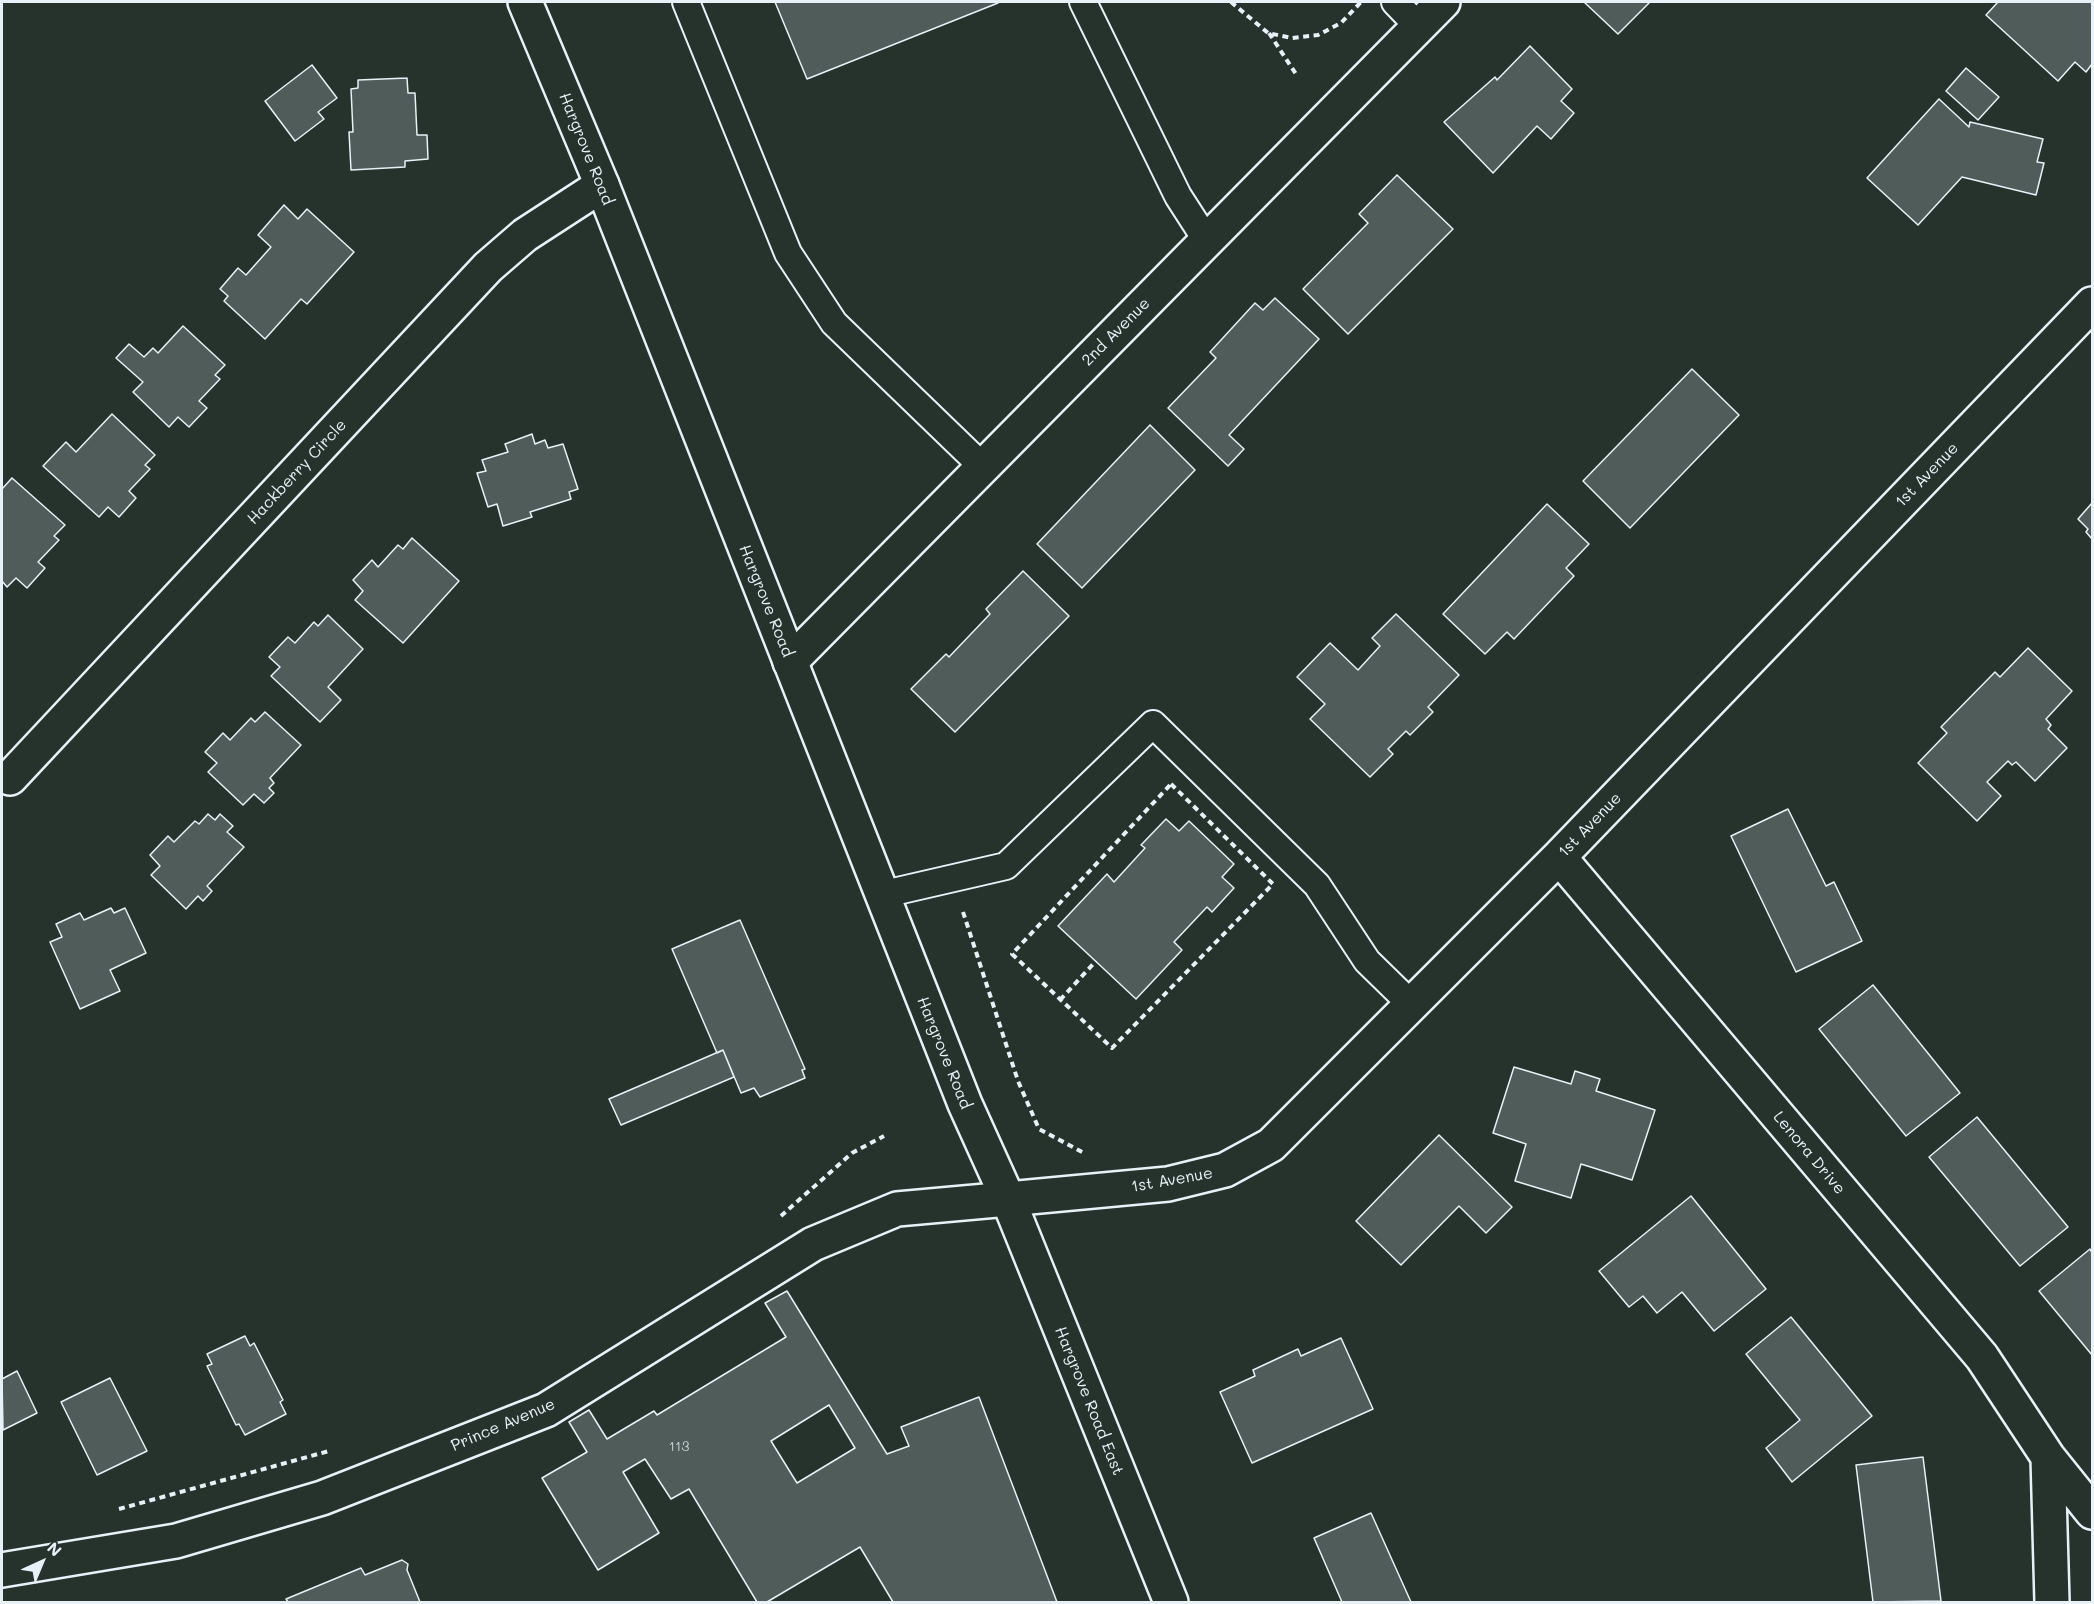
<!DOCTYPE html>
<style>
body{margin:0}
#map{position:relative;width:2094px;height:1604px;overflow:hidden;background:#26332d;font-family:Mali,sans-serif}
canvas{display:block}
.frame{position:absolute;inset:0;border:3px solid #e8f1f8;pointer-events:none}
.north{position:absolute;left:12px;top:1532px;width:60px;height:60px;-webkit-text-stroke:4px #26332d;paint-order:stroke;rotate:44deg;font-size:16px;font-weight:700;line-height:24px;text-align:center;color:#e8f1f8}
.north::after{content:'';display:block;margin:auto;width:21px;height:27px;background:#e8f1f8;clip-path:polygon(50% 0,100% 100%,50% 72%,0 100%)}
</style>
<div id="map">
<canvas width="2094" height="1604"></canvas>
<div class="frame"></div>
<div class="north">N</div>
</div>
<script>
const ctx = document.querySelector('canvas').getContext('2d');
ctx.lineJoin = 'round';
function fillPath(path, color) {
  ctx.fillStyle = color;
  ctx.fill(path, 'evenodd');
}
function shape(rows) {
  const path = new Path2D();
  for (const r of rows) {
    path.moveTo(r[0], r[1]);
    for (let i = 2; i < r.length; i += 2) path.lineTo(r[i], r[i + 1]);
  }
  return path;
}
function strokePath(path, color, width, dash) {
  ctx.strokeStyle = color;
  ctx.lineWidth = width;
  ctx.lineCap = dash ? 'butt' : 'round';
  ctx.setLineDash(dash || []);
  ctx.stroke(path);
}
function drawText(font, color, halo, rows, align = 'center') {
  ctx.font = font + ' Mali,sans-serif';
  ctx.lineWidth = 6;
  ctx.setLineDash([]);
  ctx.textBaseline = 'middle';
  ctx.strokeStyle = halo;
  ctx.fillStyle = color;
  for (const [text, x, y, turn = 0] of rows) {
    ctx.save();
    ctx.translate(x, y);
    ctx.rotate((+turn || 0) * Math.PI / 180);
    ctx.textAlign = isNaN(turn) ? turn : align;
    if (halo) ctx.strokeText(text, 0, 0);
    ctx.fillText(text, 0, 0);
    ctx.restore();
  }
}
const building = shape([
 [775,2,997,2,998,3,807,79,775,2],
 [1584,2,1650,2,1618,34,1584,2],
 [1998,2,2092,2,2092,64,2086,72,2075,62,2058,81,1986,15,1998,2],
 [1530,46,1572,89,1561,101,1574,113,1551,139,1537,126,1493,173,1444,122,1495,77,1497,80,1530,46],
 [312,65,337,98,318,112,324,119,295,141,265,101,312,65],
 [1966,68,1999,97,1978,120,1946,91,1966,68],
 [407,78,408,93,415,93,417,135,427,135,428,159,405,161,405,167,351,170,349,132,353,132,351,89,358,88,358,80,407,78],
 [1939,99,1969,127,1970,122,2043,139,2037,162,2044,163,2036,195,1962,177,1918,225,1867,178,1939,99],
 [1397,175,1453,229,1348,334,1303,289,1368,223,1359,214,1397,175],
 [284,205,298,219,307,209,354,252,307,304,301,299,265,339,224,301,228,296,220,289,238,268,246,275,271,247,258,235,284,205],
 [1275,298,1319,339,1229,435,1244,449,1228,466,1168,408,1216,358,1210,352,1255,303,1263,310,1275,298],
 [183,326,225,365,215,375,220,379,199,401,207,408,189,427,178,417,169,427,133,392,143,382,116,358,129,344,144,357,153,348,158,353,183,326],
 [1692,369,1739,415,1630,528,1583,481,1692,369],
 [112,414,155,455,145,465,150,469,129,491,136,498,119,517,108,507,99,517,43,466,66,442,76,452,112,414],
 [1150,425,1195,470,1082,588,1037,544,1150,425],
 [532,434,535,444,545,440,548,448,563,444,578,489,569,492,571,499,530,512,532,517,503,526,497,504,488,507,477,473,486,471,482,460,508,452,505,444,532,434],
 [12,478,65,525,54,536,59,540,38,562,45,568,27,588,16,578,7,587,2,581,2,489,12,478],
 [2092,503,2092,539,2086,532,2088,529,2078,519,2092,503],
 [1547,504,1589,544,1566,568,1574,576,1514,639,1507,632,1485,654,1443,614,1547,504],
 [412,538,459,581,403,643,355,600,363,591,353,580,372,560,378,567,398,545,403,549,412,538],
 [1023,571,1069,616,955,732,911,689,946,654,949,657,990,614,986,609,1023,571],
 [1396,614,1459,675,1428,707,1433,712,1410,735,1406,731,1388,749,1393,754,1370,777,1310,719,1325,704,1297,677,1330,643,1358,670,1380,646,1372,638,1396,614],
 [328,615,363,649,328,687,341,700,320,722,271,676,280,667,269,657,288,637,295,643,314,622,318,626,328,615],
 [2028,648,2072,691,2046,719,2051,725,2048,729,2067,748,2035,781,2016,762,2012,765,2008,761,1987,782,2001,796,1977,821,1918,763,1947,733,1941,727,1995,672,2000,677,2028,648],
 [265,712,301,745,270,778,274,783,269,788,274,793,264,803,254,794,243,805,208,772,217,763,205,752,223,733,230,740,251,718,255,722,265,712],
 [1788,809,1826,886,1834,882,1862,941,1796,972,1731,836,1788,809],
 [208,814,215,820,220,814,233,826,227,832,244,847,207,886,212,891,203,901,198,896,186,909,151,875,160,866,150,855,168,836,174,842,195,821,199,824,208,814],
 [1166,819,1179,831,1189,821,1234,864,1222,877,1234,888,1212,912,1207,907,1174,942,1182,950,1136,999,1058,926,1107,874,1114,882,1145,848,1141,845,1166,819],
 [111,908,114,913,125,908,146,953,110,970,120,991,80,1009,50,942,62,937,56,924,80,913,84,920,111,908],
 [740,920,805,1069,802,1070,805,1078,760,1097,754,1088,741,1093,723,1050,717,1053,672,949,740,920],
 [1873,985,1960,1093,1906,1136,1819,1029,1873,985],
 [723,1050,734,1077,621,1125,609,1099,723,1050],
 [1514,1067,1571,1084,1575,1071,1600,1079,1596,1091,1655,1110,1632,1180,1581,1164,1571,1198,1515,1181,1526,1144,1493,1133,1514,1067],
 [1977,1117,2068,1227,2020,1266,1929,1157,1977,1117],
 [1439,1135,1512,1207,1486,1233,1459,1206,1401,1265,1356,1221,1439,1135],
 [1691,1196,1766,1289,1714,1331,1682,1292,1657,1313,1643,1296,1629,1307,1599,1271,1691,1196],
 [2090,1249,2092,1253,2092,1355,2039,1291,2090,1249],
 [787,1291,887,1454,909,1446,901,1427,979,1397,1057,1602,893,1602,860,1547,767,1602,757,1602,689,1489,671,1499,645,1459,623,1472,659,1533,598,1570,542,1478,587,1452,569,1422,589,1410,607,1439,654,1411,657,1415,786,1337,765,1303,787,1291],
 [829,1405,855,1448,797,1483,771,1441,829,1405],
 [1791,1317,1872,1416,1792,1482,1766,1448,1800,1420,1746,1354,1791,1317],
 [245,1336,250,1346,254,1343,283,1400,280,1402,286,1414,245,1435,239,1424,236,1425,207,1366,212,1364,207,1354,245,1336],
 [1341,1338,1373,1409,1252,1463,1220,1392,1255,1376,1253,1370,1298,1349,1301,1356,1341,1338],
 [17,1371,37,1413,3,1430,2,1379,17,1371],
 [110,1378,147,1451,97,1475,61,1402,110,1378],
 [1923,1457,1941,1601,1873,1602,1856,1465,1923,1457],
 [1371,1513,1411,1602,1342,1602,1314,1538,1371,1513],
 [402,1560,408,1564,407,1570,420,1602,288,1602,286,1599,361,1568,365,1575,402,1560]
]);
const path = shape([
 [1231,2,1268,33,1292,38,1318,35,1341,23,1361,2],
 [1269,33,1296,74],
 [1171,784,1273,884,1112,1048,1012,954,1171,784],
 [963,912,1018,1081,1039,1129,1084,1153],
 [1060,1000,1096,961],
 [781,1216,852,1153,884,1136],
 [119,1509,329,1451]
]);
const service = shape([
 [686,2,788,253,834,323,983,467],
 [1083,2,1178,196,1207,241],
 [1395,2,1418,26],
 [880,895,1006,866,1153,724,1317,885,1367,961,1412,1005]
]);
const minor = shape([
 [790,662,1443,2],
 [10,778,488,267,525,235,602,185],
 [1559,857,1982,1357,2048,1457,2092,1512],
 [1008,1199,1168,1184,1225,1170,1271,1145,1559,857,2092,304],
 [2048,1457,2052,1602]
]);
const tertiary = shape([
 [2,1570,176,1541,322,1498,546,1410,813,1244,897,1209,1008,1199]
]);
const secondary = shape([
 [525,2,602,185,965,1104,1008,1199,1171,1602]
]);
const numberNames = [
 ["113",679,1447]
];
const streetNames = [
 ["Hargrove Road",586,149,68],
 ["2nd Avenue",1116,332,-45],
 ["Hackberry Circle",297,472,-47],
 ["1st Avenue",1927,475,-46],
 ["Hargrove Road",766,601,68],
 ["1st Avenue",1590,825,-46],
 ["Hargrove Road",944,1053,68],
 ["Lenora Drive",1809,1153,50],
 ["1st Avenue",1172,1180,-10],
 ["Hargrove Road East",1089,1401,68],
 ["Prince Avenue",503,1425,-23]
];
fillPath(building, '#505c59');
strokePath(building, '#e8f1f8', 1.5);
strokePath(service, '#e8f1f8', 30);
strokePath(minor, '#e8f1f8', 38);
strokePath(tertiary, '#e8f1f8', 38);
strokePath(secondary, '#e8f1f8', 38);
strokePath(path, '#e8f1f8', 4, [6, 4.5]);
strokePath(service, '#26332d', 26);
strokePath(minor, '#26332d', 33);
strokePath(tertiary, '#26332d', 33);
strokePath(secondary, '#26332d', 33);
drawText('14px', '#c2ccd0', null, numberNames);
drawText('16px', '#e8f1f8', '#26332d', streetNames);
</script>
